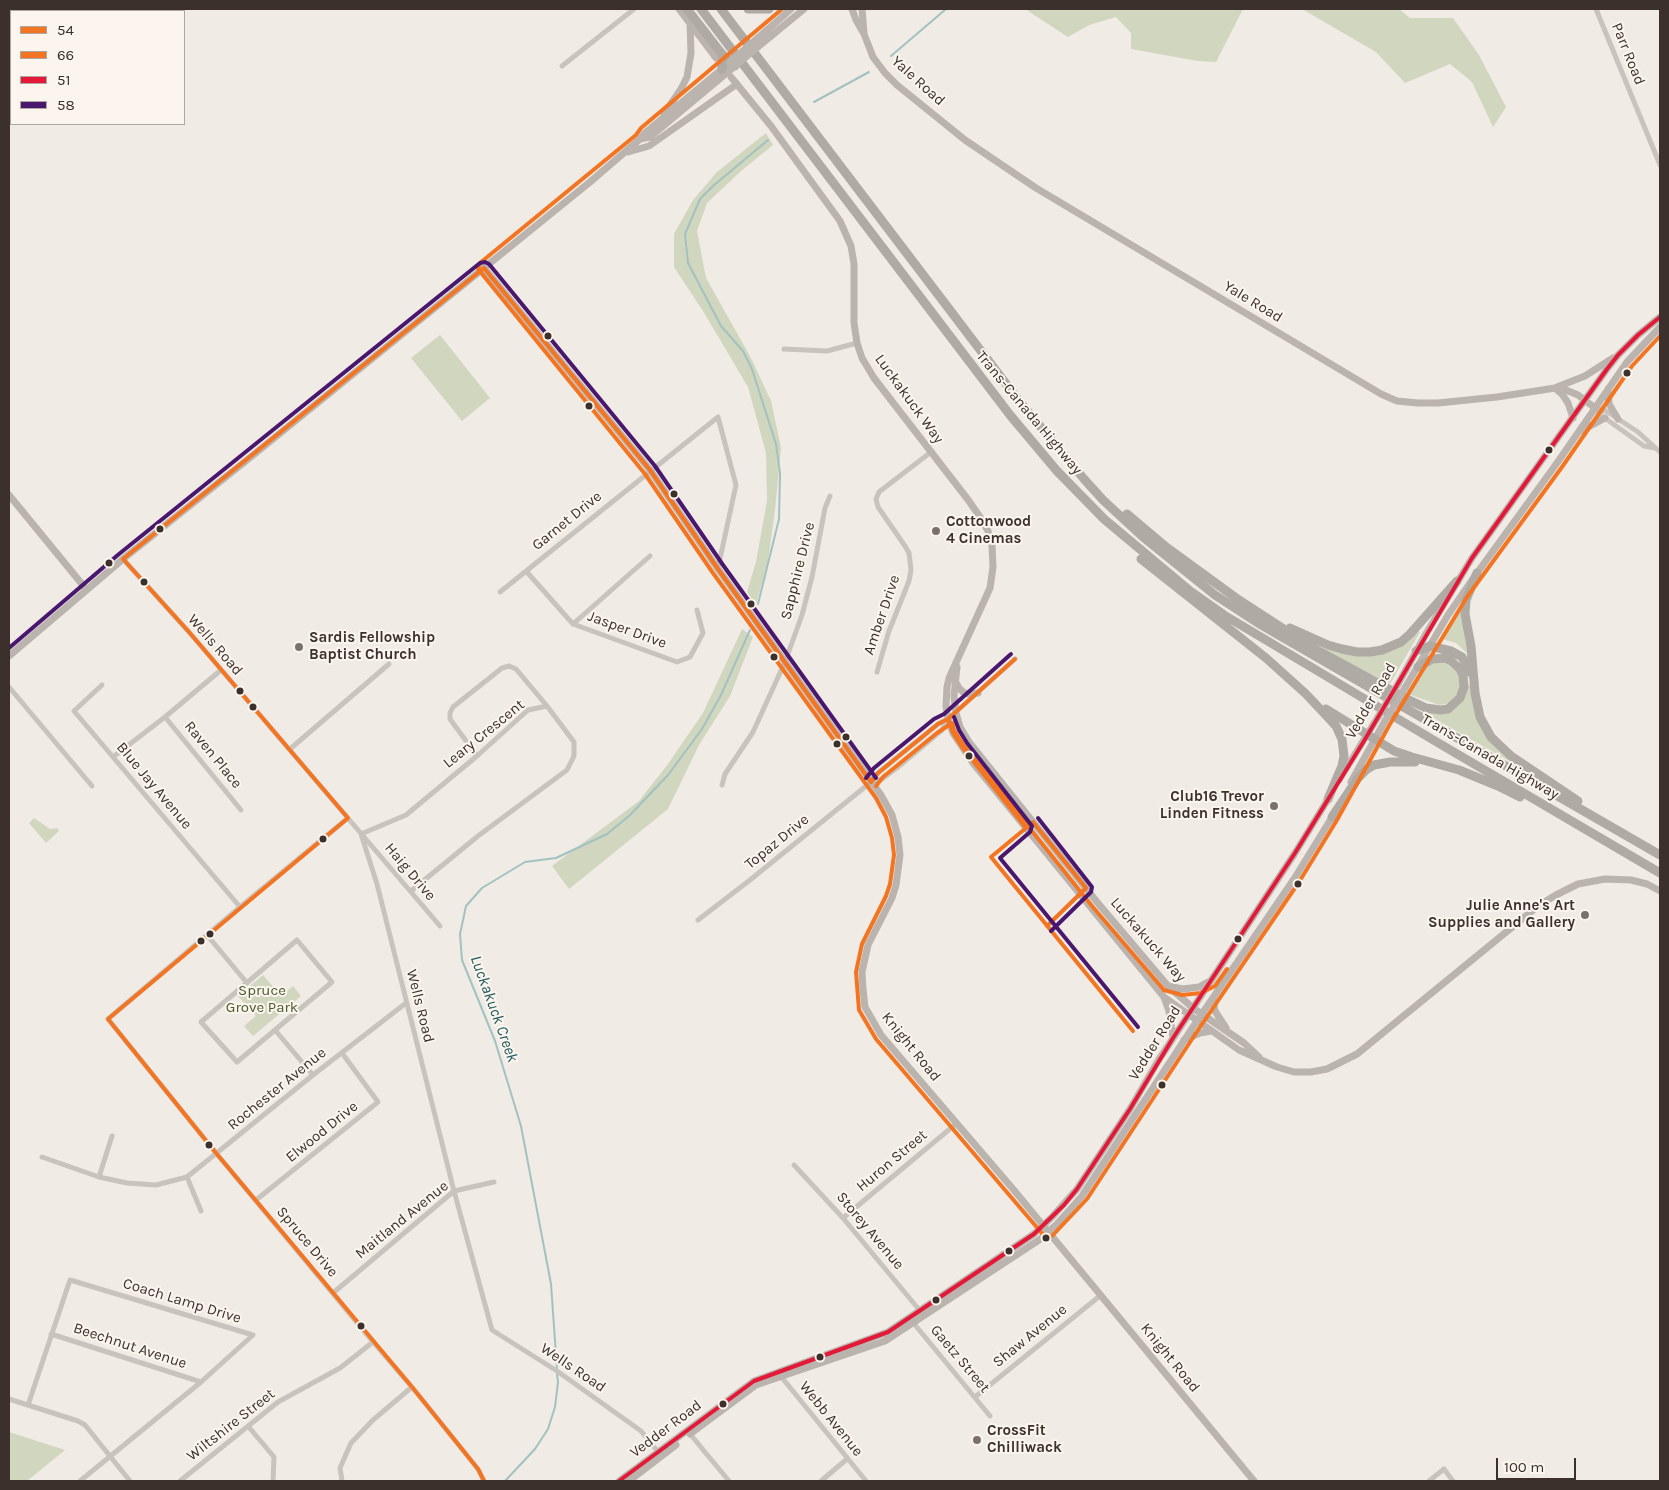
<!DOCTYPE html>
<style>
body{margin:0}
#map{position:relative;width:1669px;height:1490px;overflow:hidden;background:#f0ebe5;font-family:Karla,sans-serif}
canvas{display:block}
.frame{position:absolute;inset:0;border:10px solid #3b302b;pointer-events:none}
.legend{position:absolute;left:10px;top:10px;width:175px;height:115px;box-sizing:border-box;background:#fbf5ee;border:1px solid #aea6a0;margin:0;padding:6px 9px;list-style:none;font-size:15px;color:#3b302b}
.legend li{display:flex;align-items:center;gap:10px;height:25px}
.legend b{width:25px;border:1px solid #aea6a0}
.scale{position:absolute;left:1496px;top:1458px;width:80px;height:22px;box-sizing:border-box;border:2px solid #3b302b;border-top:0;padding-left:6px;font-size:15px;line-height:18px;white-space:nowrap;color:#3b302b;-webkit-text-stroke:4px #fbf5ee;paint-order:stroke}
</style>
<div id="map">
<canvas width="1669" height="1490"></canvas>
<div class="frame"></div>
<ul class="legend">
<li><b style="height:6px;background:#f37421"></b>54</li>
<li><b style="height:6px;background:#f37421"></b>66</li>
<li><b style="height:6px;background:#e31937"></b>51</li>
<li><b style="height:6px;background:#49176d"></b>58</li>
</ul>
<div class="scale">100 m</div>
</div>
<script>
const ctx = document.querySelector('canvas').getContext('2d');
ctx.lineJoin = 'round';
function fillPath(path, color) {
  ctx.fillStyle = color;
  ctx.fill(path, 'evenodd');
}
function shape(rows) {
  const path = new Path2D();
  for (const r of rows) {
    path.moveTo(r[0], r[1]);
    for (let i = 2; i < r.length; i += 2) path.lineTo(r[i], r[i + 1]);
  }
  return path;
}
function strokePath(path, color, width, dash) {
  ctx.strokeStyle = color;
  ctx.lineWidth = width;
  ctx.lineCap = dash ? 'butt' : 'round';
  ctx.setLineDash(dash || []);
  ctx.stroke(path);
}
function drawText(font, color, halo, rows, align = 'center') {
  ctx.font = font + ' Karla,sans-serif';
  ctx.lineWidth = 4;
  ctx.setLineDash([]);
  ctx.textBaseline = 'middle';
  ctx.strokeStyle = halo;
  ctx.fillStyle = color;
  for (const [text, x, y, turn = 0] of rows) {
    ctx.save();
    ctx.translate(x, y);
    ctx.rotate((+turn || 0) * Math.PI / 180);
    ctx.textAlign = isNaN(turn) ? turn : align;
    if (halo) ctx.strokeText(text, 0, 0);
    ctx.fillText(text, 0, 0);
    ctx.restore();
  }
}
const green = shape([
 [1025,9,1243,9,1216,62,1198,61,1131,49,1131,33,1116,17,1089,25,1068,37],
 [1302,9,1399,9,1410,18,1453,18,1479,55,1506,107,1493,127,1472,82,1450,64,1405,83,1376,52],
 [766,133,773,145,741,171,707,203,697,231,706,278,751,358,771,401,781,448,775,510,768,561,756,605,747,592,756,562,767,501,766,453,748,387,703,311,674,267,674,234,693,200,717,172],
 [440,335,490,398,462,421,411,358],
 [1460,607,1462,607,1469,655,1456,643,1442,639,1442,635],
 [742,629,753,637,730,696,699,745,668,809,569,889,552,866,639,801,668,764,703,713],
 [1418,631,1420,632,1390,684,1313,645,1326,649,1370,655],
 [1444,662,1457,672,1460,677,1460,687,1456,696,1449,703,1439,705,1408,694,1427,665,1433,663],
 [1468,685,1470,685,1471,694,1498,748,1518,766,1411,705,1432,712,1463,700,1466,694],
 [34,818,50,829,57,828,59,831,46,843,29,823],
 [263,975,281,996,293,986,301,996,253,1036,244,1026,256,1016,238,996],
 [9,1432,65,1450,27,1481,9,1481]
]);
const stream = shape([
 [891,56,946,9],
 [814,102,869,72],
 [758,604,779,519,780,473,776,444,752,369,743,351,721,326,688,263,685,234,700,199,713,186,768,140],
 [557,1369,551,1284,521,1126,495,1041,462,960,460,934,466,906,482,888,525,862,556,858,607,834,629,816,668,775,702,729,721,695,750,630],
 [505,1481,535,1449,548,1429,555,1407,558,1382,557,1374]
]);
const street = shape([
 [1596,9,1660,165],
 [562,66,634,9],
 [784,349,827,351,857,343],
 [1595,408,1606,411,1638,432,1660,452],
 [1596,409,1602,416,1644,446,1655,448],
 [123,559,189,632,440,926],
 [526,571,573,624,677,662,690,657,703,633,697,610],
 [500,592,718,417,736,485,718,568],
 [573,624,650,556],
 [877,672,889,631,909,581,911,570,909,553,905,546,878,507,876,499,879,492,931,452],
 [102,685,74,711,240,907],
 [9,687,92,786],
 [165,717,241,810],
 [290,749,389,664],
 [477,756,450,719,450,713,453,707,502,668,509,666,516,669,547,706],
 [113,757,165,717,221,670],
 [871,782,882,779,898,767,942,730,948,719],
 [722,785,725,774,753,732,785,662,802,615,812,577,825,508,830,496],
 [348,818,240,907,108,1019,216,1153,373,1342,412,1387,478,1469,484,1481],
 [361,834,377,884,454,1191,492,1330,557,1371,641,1431,659,1453],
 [361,834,406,815,477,756,528,710,547,706,574,742,574,756,567,770,478,836,411,891],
 [698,920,750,880,871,782,878,773,938,724,948,719,1015,659],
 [207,935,247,983],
 [297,940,332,982,237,1062,201,1022,297,940],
 [275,1030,313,1075],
 [42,1157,99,1177,127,1183,156,1185,187,1177,313,1075,406,1003],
 [794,1165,843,1218,921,1312],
 [99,1177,112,1136],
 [187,1177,201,1211],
 [256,1200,378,1102,342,1053],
 [843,1218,957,1123],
 [333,1293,454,1191,494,1182],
 [911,1320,990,1416],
 [51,1334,201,1382],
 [779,1374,866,1481],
 [975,1397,1101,1295],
 [9,1399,78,1421,85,1425,130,1481],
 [28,1405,70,1280,253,1335,201,1382,80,1481],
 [248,1426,274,1457,273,1481],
 [690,1434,729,1481],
 [180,1481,278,1402,340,1368,373,1342],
 [342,1481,340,1468,351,1443,373,1420,412,1387],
 [821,1481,847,1459],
 [1429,1481,1444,1469,1453,1481]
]);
const secondary = shape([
 [679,9,716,58],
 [852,9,856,20,864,34,873,57,885,73,897,85,965,140,1036,188,1381,394,1397,401,1418,403,1438,403,1497,397,1555,388,1561,388,1578,395,1595,408],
 [862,9,864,33],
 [766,31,791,9],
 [771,36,804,9],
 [731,77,771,126,840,221,851,246,854,264,854,323,857,343,862,358,874,378,969,501,980,517,988,531,992,545,993,567,990,588,949,678,947,687,946,706,948,719,953,733,973,763,1164,997,1239,1050,1277,1067,1294,1072,1311,1072,1327,1069,1357,1054,1538,906,1556,895,1578,884,1605,879,1631,880,1647,884,1660,891],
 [664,114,681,89,687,77,691,53,690,23],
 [640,139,650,137,717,81],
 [628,152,649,146,737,84],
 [484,268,650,470,718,569,881,795,892,815,898,837,900,855,896,885,892,898,868,945,862,972,863,989,865,1007,881,1035,1013,1189,1254,1481],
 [1557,387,1585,376,1613,358],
 [1555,388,1562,394,1568,403,1573,418],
 [1608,389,1609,404,1618,419],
 [1581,431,1605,418],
 [9,495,86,589],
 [9,656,123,559,247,460,590,182,640,139,645,133,722,69],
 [957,667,954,696,956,713,960,727,969,742,1097,902,1168,986,1193,1008,1244,1043,1259,1057],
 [955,681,959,688,963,692,968,694,978,693],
 [1398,684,1427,632,1472,558,1607,369,1618,355,1638,335,1660,317],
 [1405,688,1448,615,1477,573,1557,463,1627,362,1660,327],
 [1339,780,1378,717],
 [1351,782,1385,721],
 [1168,986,1183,989,1199,987,1208,982],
 [1164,997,1169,1011,1173,1038],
 [1213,998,1215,1011,1226,1028],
 [1184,1040,1200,1033,1211,1031],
 [690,1434,756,1385,885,1341,1039,1240,1057,1224,1082,1196,1193,1027,1294,879,1334,814],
 [619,1481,754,1381,888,1332,1034,1234,1051,1218,1077,1189,1130,1109,1158,1061,1295,853,1330,796],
 [629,1481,676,1445]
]);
const highway = shape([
 [687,9,722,54,735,66],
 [701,9,1010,415,1057,471,1104,519,1190,591,1224,615,1435,741,1660,873],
 [721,9,1016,397,1084,479,1103,500,1143,537,1215,595,1258,623,1660,855],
 [748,9,769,9],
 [1127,514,1166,547,1236,598,1313,648,1407,699,1426,708,1440,710,1448,709,1460,698,1464,687,1463,675,1460,669,1451,661,1445,658,1432,659,1418,667],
 [1141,559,1266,658,1306,694,1336,726,1342,739,1344,756,1342,766,1328,799],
 [1477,573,1466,600,1465,614,1471,646,1475,693,1480,717,1491,737,1511,756,1578,801],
 [1290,628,1328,645,1342,649,1357,652,1370,652,1382,650,1401,642,1410,634,1457,581],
 [1416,651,1430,646,1451,651,1462,657,1471,673],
 [1326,709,1394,751,1412,757,1459,770,1498,786,1520,797],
 [1332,817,1358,778,1367,769,1374,765,1390,762,1415,762]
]);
const secondaryBridge = shape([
 [722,69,766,31],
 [717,81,771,36],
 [1378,717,1398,684],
 [1385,721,1405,688]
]);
const highwayBridge = shape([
 [722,69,722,54]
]);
const bus1 = shape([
 [484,268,650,470,718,569,871,782],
 [123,559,484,268],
 [123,559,189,632,348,818],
 [948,719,953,733,962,747,1026,828,991,857,1133,1031],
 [871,782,878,773,938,724,948,719,1015,659],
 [1033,822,1086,888,1047,926],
 [108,1019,216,1153,412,1387,478,1469,484,1481],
 [108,1019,348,818]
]);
const bus2 = shape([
 [782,9,641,128,636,135,480,263,478,269,645,474,713,573,876,798,886,817,892,838,894,855,890,884,886,896,862,944,856,972,859,1010,876,1039,1046,1238,1052,1236,1087,1199,1198,1030,1299,882,1337,820,1390,724,1467,597,1562,467,1632,366,1660,336],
 [876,786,883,777,937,733,952,723,954,730,964,746,1092,906,1164,990,1182,995,1201,993,1215,986,1227,969]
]);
const bus3 = shape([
 [619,1481,754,1381,888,1332,1034,1234,1064,1205,1077,1189,1130,1109,1173,1038,1295,853,1364,741,1472,558,1607,369,1618,355,1638,335,1660,317]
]);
const bus4 = shape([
 [9,648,119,554,480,263,485,262,489,264,655,466,723,565,876,778],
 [954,717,959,730,967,743,1032,826,1030,832,1000,858,1138,1027],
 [866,778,874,768,934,719,944,714,1011,654],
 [1038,818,1092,887,1091,892,1051,931]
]);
const markers = [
 [548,336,4.5,"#3b302b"],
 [1627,373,4.5,"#3b302b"],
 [589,406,4.5,"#3b302b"],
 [1549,450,4.5,"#3b302b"],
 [674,494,4.5,"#3b302b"],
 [160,529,4.5,"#3b302b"],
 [936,531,5,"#7a716c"],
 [109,563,4.5,"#3b302b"],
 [144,582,4.5,"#3b302b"],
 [751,604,4.5,"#3b302b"],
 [299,647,5,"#7a716c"],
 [774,657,4.5,"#3b302b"],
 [240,691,4.5,"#3b302b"],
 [253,707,4.5,"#3b302b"],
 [846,737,4.5,"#3b302b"],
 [837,744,4.5,"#3b302b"],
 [969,756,4.5,"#3b302b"],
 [1274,806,5,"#7a716c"],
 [323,839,4.5,"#3b302b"],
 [1298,884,4.5,"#3b302b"],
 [1585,915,5,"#7a716c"],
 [210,934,4.5,"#3b302b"],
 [1238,939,4.5,"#3b302b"],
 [201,941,4.5,"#3b302b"],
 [1162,1085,4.5,"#3b302b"],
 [209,1145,4.5,"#3b302b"],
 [1046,1238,4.5,"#3b302b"],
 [1009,1251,4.5,"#3b302b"],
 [936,1300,4.5,"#3b302b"],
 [361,1326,4.5,"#3b302b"],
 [820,1357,4.5,"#3b302b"],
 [723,1404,4.5,"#3b302b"],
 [977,1440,5,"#7a716c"]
];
const streetNames = [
 ["Parr Road",1628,54,68],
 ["Yale Road",918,81,42],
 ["Yale Road",1253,302,31],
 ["Luckakuck Way",909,399,54],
 ["Trans-Canada Highway",1029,413,50],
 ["Garnet Drive",567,521,-39],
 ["Sapphire Drive",798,571,-76],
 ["Amber Drive",882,615,-71],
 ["Jasper Drive",627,630,20],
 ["Wells Road",215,645,49],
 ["Vedder Road",1371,701,-60],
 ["Leary Crescent",484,734,-39],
 ["Raven Place",213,755,51],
 ["Trans-Canada Highway",1490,757,30],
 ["Blue Jay Avenue",154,786,50],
 ["Topaz Drive",777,842,-39],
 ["Haig Drive",410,872,50],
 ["Luckakuck Way",1148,940,49],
 ["Wells Road",420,1006,76],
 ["Vedder Road",1155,1043,-58],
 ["Knight Road",911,1047,51],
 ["Rochester Avenue",277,1089,-39],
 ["Elwood Drive",322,1132,-39],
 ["Huron Street",892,1161,-40],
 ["Maitland Avenue",402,1220,-39],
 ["Storey Avenue",870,1231,50],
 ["Spruce Drive",307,1242,50],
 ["Coach Lamp Drive",182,1301,17],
 ["Shaw Avenue",1030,1336,-39],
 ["Beechnut Avenue",130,1346,18],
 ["Knight Road",1170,1358,51],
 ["Gaetz Street",960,1359,50],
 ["Wells Road",573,1368,34],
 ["Webb Avenue",831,1419,51],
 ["Wiltshire Street",231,1425,-38],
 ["Vedder Road",666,1429,-37]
];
const poiNames = [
 ["Cottonwood",946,522],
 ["4 Cinemas",946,539],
 ["Sardis Fellowship",309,638],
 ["Baptist Church",309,655],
 ["Club16 Trevor",1264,797,"right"],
 ["Linden Fitness",1264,814,"right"],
 ["Julie Anne's Art",1575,906,"right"],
 ["Supplies and Gallery",1575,923,"right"],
 ["CrossFit",987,1431],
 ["Chilliwack",987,1448]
];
const parkNames = [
 ["Spruce",262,991],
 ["Grove Park",262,1008]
];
const waterNames = [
 ["Luckakuck Creek",494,1009,70]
];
fillPath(green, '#d1d6bf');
strokePath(stream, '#a1c2c1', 2);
strokePath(street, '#c9c3be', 5);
strokePath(secondary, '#bab3ae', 7);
strokePath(highway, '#afaaa4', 9);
strokePath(secondaryBridge, '#bab3ae', 7);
strokePath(highwayBridge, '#afaaa4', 9);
strokePath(bus1, '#f37421', 4);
strokePath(bus2, '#f37421', 4);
strokePath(bus3, '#e31937', 4);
strokePath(bus4, '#49176d', 4);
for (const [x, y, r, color] of markers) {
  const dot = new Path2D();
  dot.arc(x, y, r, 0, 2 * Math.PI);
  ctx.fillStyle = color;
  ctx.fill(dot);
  strokePath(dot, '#fbf5ee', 2);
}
drawText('15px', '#3b302b', '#fbf5ee', streetNames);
drawText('bold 15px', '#3b302b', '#fbf5ee', poiNames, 'left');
drawText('15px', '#4a5a2e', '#fbf5ee', parkNames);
drawText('italic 16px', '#1f5a5e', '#fbf5ee', waterNames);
</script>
